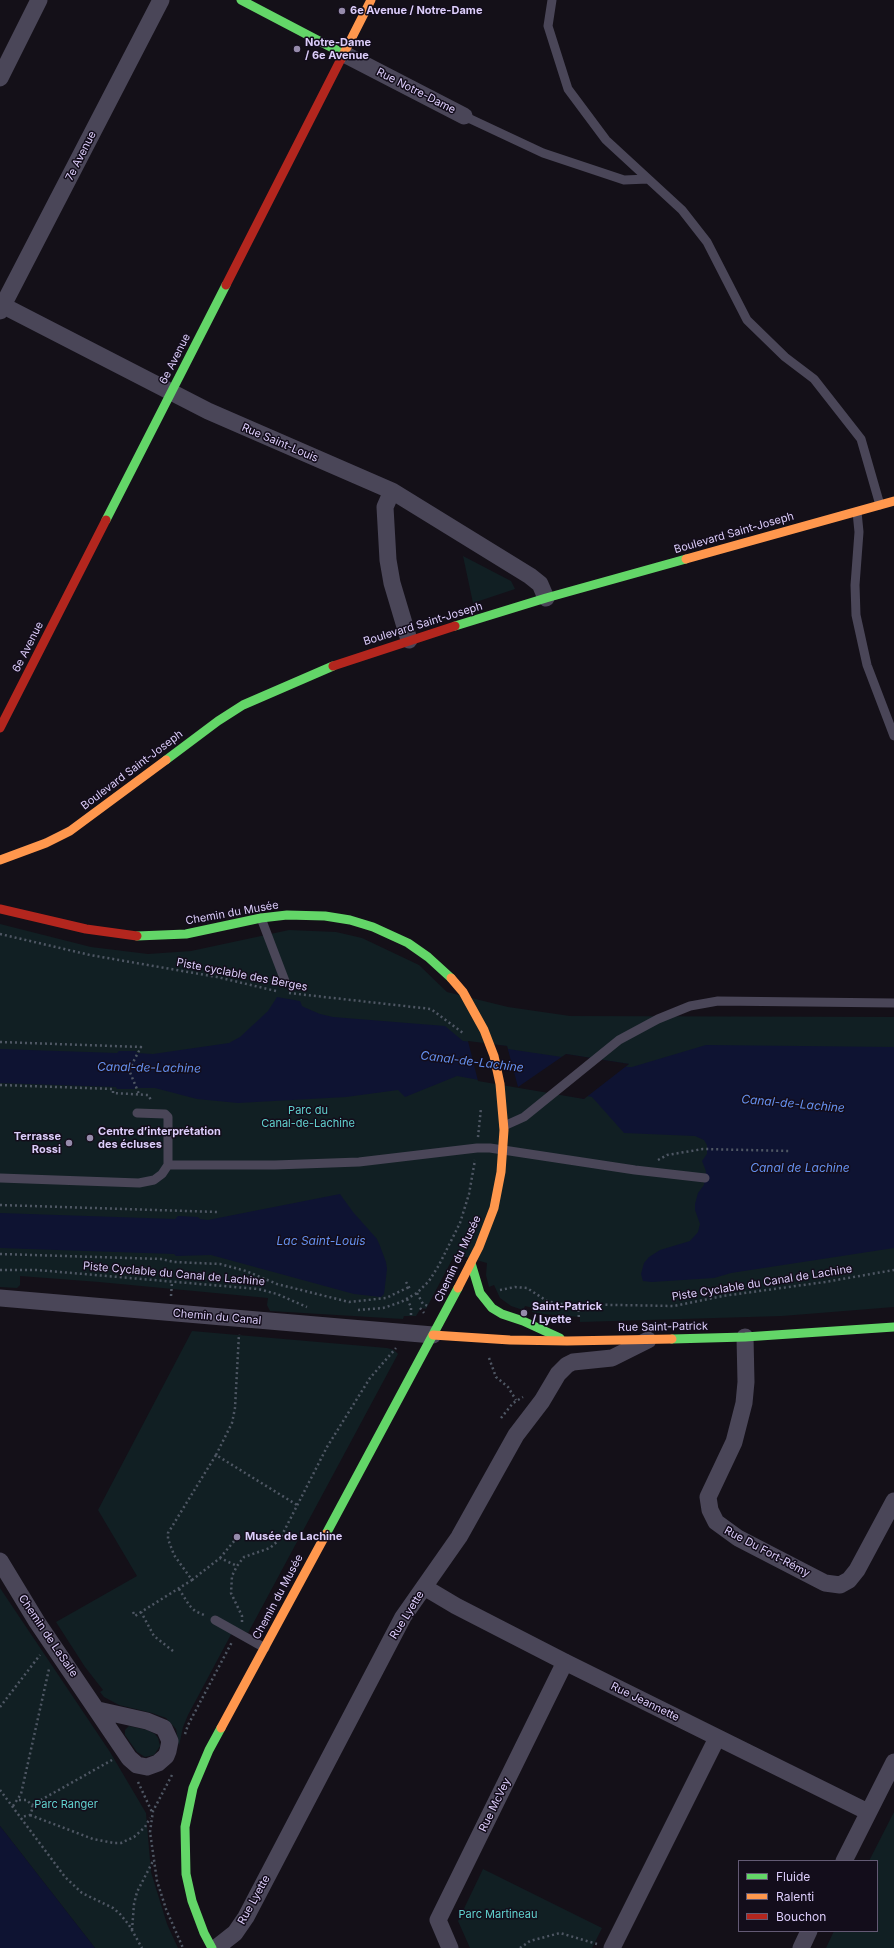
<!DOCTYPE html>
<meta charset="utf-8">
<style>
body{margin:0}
#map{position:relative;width:894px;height:1948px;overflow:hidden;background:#141018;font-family:Inter,sans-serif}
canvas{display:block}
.legend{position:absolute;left:738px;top:1860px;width:140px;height:72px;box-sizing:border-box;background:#130d1b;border:1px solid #635a74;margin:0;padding:5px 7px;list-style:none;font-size:12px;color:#dccdfa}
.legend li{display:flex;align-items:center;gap:8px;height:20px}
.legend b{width:20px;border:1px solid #635a74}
</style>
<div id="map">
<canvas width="894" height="1948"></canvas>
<ul class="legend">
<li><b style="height:5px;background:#63d668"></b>Fluide</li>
<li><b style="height:5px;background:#ff974d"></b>Ralenti</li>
<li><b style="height:5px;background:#b3261e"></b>Bouchon</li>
</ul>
</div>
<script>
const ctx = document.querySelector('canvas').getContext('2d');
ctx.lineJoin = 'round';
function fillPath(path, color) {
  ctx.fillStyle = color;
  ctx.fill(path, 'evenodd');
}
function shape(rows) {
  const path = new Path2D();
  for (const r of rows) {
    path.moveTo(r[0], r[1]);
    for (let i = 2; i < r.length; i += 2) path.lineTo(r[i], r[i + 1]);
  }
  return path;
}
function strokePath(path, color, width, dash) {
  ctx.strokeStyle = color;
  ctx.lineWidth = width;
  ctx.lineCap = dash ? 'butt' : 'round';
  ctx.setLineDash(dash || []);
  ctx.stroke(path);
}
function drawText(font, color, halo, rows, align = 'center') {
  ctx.font = font + ' Inter,sans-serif';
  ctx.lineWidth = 3;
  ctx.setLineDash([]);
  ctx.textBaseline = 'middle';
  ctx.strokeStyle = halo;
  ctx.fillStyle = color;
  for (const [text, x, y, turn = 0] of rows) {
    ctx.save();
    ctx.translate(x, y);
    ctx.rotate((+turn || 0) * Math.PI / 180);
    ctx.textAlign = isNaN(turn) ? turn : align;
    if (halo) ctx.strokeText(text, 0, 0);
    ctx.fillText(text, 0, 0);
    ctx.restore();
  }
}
const green = shape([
 [463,556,511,581,515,589,473,603],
 [0,924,91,947,148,954,191,951,289,930,336,932,362,938,419,965,447,992,508,1007,570,1016,894,1017,894,1307,782,1316,580,1322,580,1317,543,1314,532,1312,533,1308,525,1306,523,1310,511,1306,500,1298,494,1285,489,1287,486,1275,487,1263,455,1254,426,1309,421,1308,416,1316,404,1316,403,1319,270,1311,267,1305,268,1298,99,1282,20,1276,20,1285,17,1288,0,1287],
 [192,1331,387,1348,394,1350,398,1354,248,1633,235,1627,188,1715,183,1727,179,1746,176,1729,166,1718,152,1713,119,1705,104,1697,100,1692,103,1690,85,1667,56,1622,137,1576,98,1510],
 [0,1588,110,1752,146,1813,151,1872,167,1924,178,1948,95,1948,0,1826],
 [129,1726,147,1730,155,1734,158,1738,160,1746,154,1755,145,1757,137,1752,125,1735,125,1730],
 [894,1812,894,1948,826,1948,834,1931,877,1931,877,1861,869,1861],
 [483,1869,602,1928,592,1948,470,1948,458,1921]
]);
const water = shape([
 [277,997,300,1001,302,1006,306,1008,320,1014,333,1017,445,1026,463,1041,507,1046,508,1049,562,1057,566,1054,629,1064,626,1067,632,1067,706,1045,894,1047,894,1248,731,1273,714,1278,652,1282,643,1281,641,1274,644,1263,649,1257,660,1250,690,1241,698,1232,700,1224,695,1210,695,1204,698,1193,704,1185,706,1171,702,1161,707,1154,707,1145,704,1140,695,1136,624,1133,592,1097,587,1096,584,1099,580,1098,457,1076,405,1097,398,1090,346,1097,238,1103,197,1099,155,1088,135,1088,136,1089,117,1089,116,1087,0,1083,0,1049,117,1053,119,1051,137,1051,136,1053,153,1054,229,1043,240,1037,268,1011],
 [340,1194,353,1212,377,1239,380,1246,386,1262,387,1269,384,1294,381,1297,354,1294,211,1255,176,1256,174,1254,0,1248,0,1213,175,1219,178,1216,198,1217,200,1219,208,1220],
 [0,1826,95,1948,0,1948]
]);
const pier = shape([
 [468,1041,507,1046,518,1087,566,1054,629,1064,584,1099,478,1081]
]);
const path = shape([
 [0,934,90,955,217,977,276,991],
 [289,993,431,1009,463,1033],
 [0,1042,141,1047,129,1070,139,1094],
 [0,1085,113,1089,113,1093,148,1095,151,1100],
 [478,1137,481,1108],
 [658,1160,667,1155,703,1149,791,1151],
 [0,1205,218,1212],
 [0,1254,161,1259,174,1262,220,1264,246,1271,277,1284,349,1302,386,1298,409,1287],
 [0,1270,37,1270,258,1289,277,1294,307,1307],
 [406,1282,410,1289],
 [500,1290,515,1287,527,1288,547,1301,560,1304,674,1306,723,1296,825,1282,894,1270],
 [417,1293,423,1304,428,1306],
 [171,1296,172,1282],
 [407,1299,411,1307,411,1317],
 [578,1305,579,1319],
 [420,1308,424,1313],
 [358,1310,383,1308,401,1302,417,1293,429,1281,439,1265,460,1223,469,1194,475,1160],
 [489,1358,496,1377,508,1387,516,1400],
 [501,1418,513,1403,523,1397],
 [216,1455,232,1423,235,1408,239,1334],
 [220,1558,235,1540],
 [192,1580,220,1558,237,1566],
 [179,1589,189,1605,195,1611,204,1615],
 [133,1612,135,1616,141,1612],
 [242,1622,242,1616,231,1593,232,1576,237,1566,244,1557,270,1548,280,1539,327,1447,370,1378,396,1348],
 [173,1651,154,1636,141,1612,192,1580,174,1555,168,1539,168,1533,216,1455,297,1505],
 [0,1707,40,1655],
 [185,1734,188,1725,232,1642],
 [172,1775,153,1811,150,1832,157,1881,166,1909,183,1948],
 [138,1782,152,1812],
 [0,1790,65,1877,82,1893,113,1908,120,1914,129,1925,142,1948],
 [19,1800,27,1800,33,1807,30,1815,21,1817],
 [32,1805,112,1760],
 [13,1806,21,1794,49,1669],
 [30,1815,93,1839,114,1843,121,1843,134,1837,145,1827,150,1818],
 [132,1930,134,1904,137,1892,153,1861],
 [520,1948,530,1941,560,1933,597,1944]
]);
const lane = shape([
 [552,0,548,26,568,89,606,140,682,210,707,242,747,320,785,357,814,379,861,439,880,505],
 [464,116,543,153,624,180,648,179],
 [857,512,859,532,855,585,856,615,867,665,894,736],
 [261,918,285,981],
 [137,1113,165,1114,168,1117,168,1165,275,1165,359,1162,477,1148,490,1148,635,1170,705,1178],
 [504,1126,524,1117,619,1040,658,1019,690,1006,718,1001,894,1003],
 [0,1178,139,1183,154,1180,162,1174,168,1165],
 [215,1620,265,1648]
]);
const street = shape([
 [344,54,464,116],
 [0,78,39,0],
 [0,304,208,411,392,491,530,576,540,584,546,598],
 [0,311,161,0],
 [392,491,385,507,388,560,392,583,409,640],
 [0,1298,433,1335],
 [745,1337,746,1382,744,1403,734,1442,708,1497,710,1510,716,1522,738,1538,825,1583,840,1585,849,1580,857,1570,894,1501],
 [0,1561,37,1622,129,1758,137,1765,147,1767,158,1763,166,1756,168,1751,170,1741,164,1728,147,1721,98,1710],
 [424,1587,456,1606,565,1662,868,1812],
 [844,1861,894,1762],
 [216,1948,235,1933,246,1917,403,1617,459,1537,516,1435,542,1401,558,1374,567,1365,573,1362,612,1358,648,1340],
 [450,1948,438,1920,565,1662],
 [612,1948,717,1738],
 [801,1948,809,1931]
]);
const fast = shape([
 [241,0,344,54],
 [106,520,226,285],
 [455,626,546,598,686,559],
 [166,760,218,721,243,705,333,666],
 [137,936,186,934,261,918,287,915,325,916,350,920,373,927,408,943,428,957,451,978],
 [471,1263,480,1293,492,1308,502,1314,523,1321,560,1338],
 [672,1339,745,1337,894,1327],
 [326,1534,458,1288],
 [212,1948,204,1933,192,1901,186,1874,185,1827,193,1788,209,1750,221,1728]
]);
const slow = shape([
 [341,59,371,0],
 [686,559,894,501],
 [0,860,46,843,70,831,166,760],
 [451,978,463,992,484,1030,494,1056,500,1084,504,1130,501,1172,494,1208,479,1247,458,1288],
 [433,1335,510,1340,567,1341,672,1339],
 [221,1728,326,1534]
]);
const jam = shape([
 [226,285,341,59],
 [333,666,455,626],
 [0,728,106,520],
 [0,909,86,929,137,936]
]);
const markers = [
 [342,11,4,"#968bab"],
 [297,49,4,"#968bab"],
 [90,1138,4,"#968bab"],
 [69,1143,4,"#968bab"],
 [524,1313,4,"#968bab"],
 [237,1537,4,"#968bab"]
];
const poiNames = [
 ["6e Avenue / Notre-Dame",350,11],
 ["Notre-Dame",305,43],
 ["/ 6e Avenue",305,56],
 ["Centre d’interprétation",98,1132],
 ["des écluses",98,1145],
 ["Terrasse",61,1137,"right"],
 ["Rossi",61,1150,"right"],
 ["Saint-Patrick",532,1307],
 ["/ Lyette",532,1320],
 ["Musée de Lachine",245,1537]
];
const streetNames = [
 ["Rue Notre-Dame",416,91,27],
 ["7e Avenue",81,156,-63],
 ["6e Avenue",175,359,-63],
 ["Rue Saint-Louis",280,443,23],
 ["Boulevard Saint-Joseph",734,533,-16],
 ["Boulevard Saint-Joseph",423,624,-17],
 ["6e Avenue",28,647,-63],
 ["Boulevard Saint-Joseph",132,770,-37],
 ["Chemin du Musée",232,913,-10],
 ["Piste cyclable des Berges",242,975,11],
 ["Chemin du Musée",458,1259,-65],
 ["Piste Cyclable du Canal de Lachine",174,1274,5],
 ["Piste Cyclable du Canal de Lachine",762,1283,-9],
 ["Chemin du Canal",217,1317,5],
 ["Rue Saint-Patrick",663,1327,-1],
 ["Rue Du Fort-Rémy",767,1552,28],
 ["Chemin du Musée",278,1597,-62],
 ["Rue Lyette",407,1615,-58],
 ["Chemin de LaSalle",48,1636,56],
 ["Rue Jeannette",645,1702,26],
 ["Rue McVey",495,1805,-64],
 ["Rue Lyette",254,1900,-61]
];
const parkNames = [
 ["Parc du",308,1111],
 ["Canal-de-Lachine",308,1124],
 ["Parc Ranger",66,1805],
 ["Parc Martineau",498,1915]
];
const waterNames = [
 ["Canal-de-Lachine",472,1062,7],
 ["Canal-de-Lachine",149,1068,1],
 ["Canal-de-Lachine",793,1104,5],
 ["Canal de Lachine",800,1168],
 ["Lac Saint-Louis",321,1241]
];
fillPath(green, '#111f23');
fillPath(water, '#0e1332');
fillPath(pier, '#141018');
strokePath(path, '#4f5764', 2.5, [2, 3]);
strokePath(lane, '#4a4658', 9);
strokePath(street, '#4a4658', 17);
strokePath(fast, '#63d668', 9);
strokePath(slow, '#ff974d', 9);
strokePath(jam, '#b3261e', 9);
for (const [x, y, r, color] of markers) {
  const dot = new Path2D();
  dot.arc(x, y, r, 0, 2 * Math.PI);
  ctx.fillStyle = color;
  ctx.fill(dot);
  strokePath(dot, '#130d1b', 1.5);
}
drawText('bold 11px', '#dccdfa', '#130d1b', poiNames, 'left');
drawText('11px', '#dccdfa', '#130d1b', streetNames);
drawText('11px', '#61d1ce', '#130d1b', parkNames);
drawText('italic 12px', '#6591f0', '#130d1b', waterNames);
</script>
